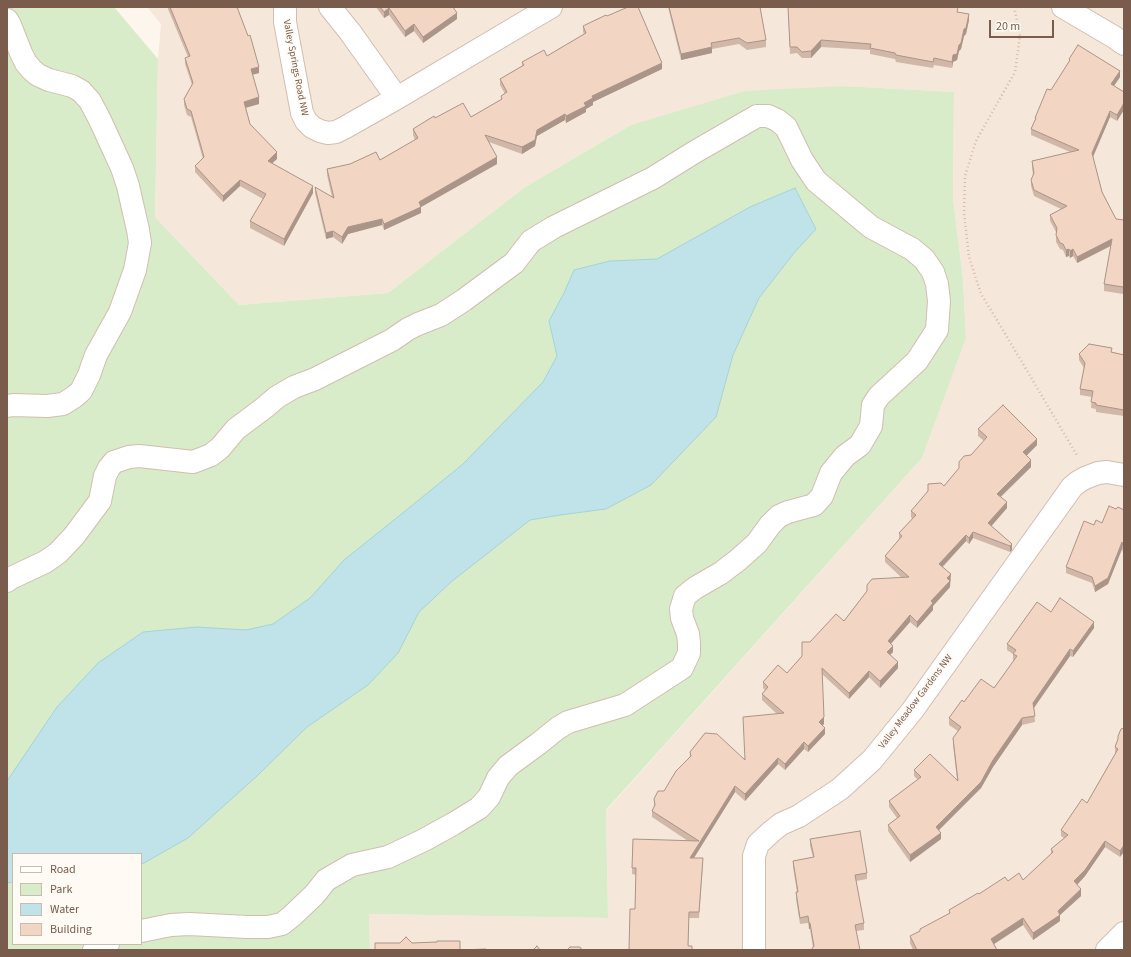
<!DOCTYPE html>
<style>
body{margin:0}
#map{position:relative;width:1131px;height:957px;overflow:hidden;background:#fdf6ec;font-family:"Source Sans 3",sans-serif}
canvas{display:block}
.frame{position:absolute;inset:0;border:8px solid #7a5c4d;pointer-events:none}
.legend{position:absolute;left:12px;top:853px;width:130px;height:92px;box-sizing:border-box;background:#fffaf3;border:1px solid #cabbb1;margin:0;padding:5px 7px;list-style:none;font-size:12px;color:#7a5c4d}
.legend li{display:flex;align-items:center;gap:8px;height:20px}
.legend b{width:20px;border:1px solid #cabbb1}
.scale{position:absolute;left:989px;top:20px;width:65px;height:18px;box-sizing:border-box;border:2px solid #7a5c4d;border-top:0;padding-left:5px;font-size:12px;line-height:14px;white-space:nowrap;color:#7a5c4d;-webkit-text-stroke:3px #fffaf3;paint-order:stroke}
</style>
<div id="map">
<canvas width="1131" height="957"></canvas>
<div class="frame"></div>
<ul class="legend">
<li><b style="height:5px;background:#fff"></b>Road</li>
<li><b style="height:11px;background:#d8ecc9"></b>Park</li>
<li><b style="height:11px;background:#bfe3e8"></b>Water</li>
<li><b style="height:11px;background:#f3d5c3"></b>Building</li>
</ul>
<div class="scale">20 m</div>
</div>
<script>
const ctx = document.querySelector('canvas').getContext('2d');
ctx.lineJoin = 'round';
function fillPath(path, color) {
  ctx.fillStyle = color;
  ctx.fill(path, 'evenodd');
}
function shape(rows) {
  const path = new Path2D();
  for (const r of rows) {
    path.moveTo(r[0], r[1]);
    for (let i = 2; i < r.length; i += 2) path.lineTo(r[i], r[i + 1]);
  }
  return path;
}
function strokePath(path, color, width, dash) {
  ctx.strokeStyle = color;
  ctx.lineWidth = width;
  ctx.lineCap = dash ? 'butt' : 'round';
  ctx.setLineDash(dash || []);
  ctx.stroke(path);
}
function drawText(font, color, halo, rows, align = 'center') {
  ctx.font = font + ' "Source Sans 3",sans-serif';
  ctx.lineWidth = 3.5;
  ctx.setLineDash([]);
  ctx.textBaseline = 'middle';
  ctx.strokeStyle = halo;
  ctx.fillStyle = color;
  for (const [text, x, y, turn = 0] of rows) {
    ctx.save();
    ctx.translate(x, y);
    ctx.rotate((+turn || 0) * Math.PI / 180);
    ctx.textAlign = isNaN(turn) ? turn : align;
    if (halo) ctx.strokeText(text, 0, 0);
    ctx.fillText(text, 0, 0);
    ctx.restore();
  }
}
const residential = shape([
 [147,7,1124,7,1124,950,370,950,369,914,608,918,606,811,922,458,966,337,963,279,953,198,954,92,843,86,631,125,525,187,388,293,239,305,155,217,158,59,161,24]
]);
const green = shape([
 [7,7,114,7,158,59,155,217,239,305,388,293,525,187,631,125,745,91,843,86,954,92,953,198,963,279,966,338,922,458,606,810,608,918,369,914,370,950,7,950],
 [13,854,141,854,141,944,13,944]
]);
const water = shape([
 [795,188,816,229,794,253,759,298,733,355,716,417,651,485,606,509,560,515,530,520,451,582,419,612,398,653,368,685,307,727,257,776,188,838,144,863,141,864,141,854,13,854,13,882,7,883,7,781,57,707,98,663,143,632,197,627,246,630,273,624,310,598,344,560,399,516,463,464,543,382,557,356,549,321,564,293,574,270,610,261,657,259,750,207,795,188]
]);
const path = shape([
 [1016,7,1015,11,1020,36,1015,72,976,141,965,176,964,213,969,257,981,294,997,320,1078,457]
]);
const minor = shape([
 [285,7,285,22,302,113,306,121,312,127,320,131,328,133,336,132,344,128,397,98,527,21,551,7],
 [330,7,350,32,397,98],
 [1063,7,1114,37,1124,44],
 [7,20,10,25,21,53,26,63,32,70,38,75,49,80,72,86,81,91,90,101,100,120,122,168,128,186,138,230,140,243,135,270,120,312,96,355,89,375,81,391,74,397,63,404,47,406,13,405,7,406],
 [7,581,11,578,45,562,58,553,74,536,100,501,105,476,109,468,114,462,129,457,139,456,193,462,211,455,220,448,236,429,264,408,277,397,294,387,315,379,392,340,408,329,418,324,441,315,464,300,514,263,531,241,554,227,653,178,693,153,757,116,768,116,777,120,786,127,802,160,816,181,871,227,912,249,924,259,933,272,937,284,939,301,937,330,917,361,879,396,873,405,871,426,860,445,845,456,831,473,822,496,814,505,788,512,779,516,770,525,757,543,738,560,721,573,695,588,685,596,681,609,682,618,688,634,689,643,689,653,682,668,625,705,568,722,558,728,538,744,508,766,498,778,489,797,479,808,453,824,424,840,388,857,352,865,326,880,315,894,292,916,282,924,268,927,247,927,189,924,171,925,141,931],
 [94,950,108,944],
 [754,950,754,856,758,844,771,832,781,824,799,816,840,789,872,760,912,711,1072,487,1078,482,1085,478,1098,473,1107,472,1124,475],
 [1107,950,1124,933]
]);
const wall = shape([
 [168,7,241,7,237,9,259,73,252,75,259,104,246,108,250,124,277,159,272,163,313,193,284,246,250,228,250,221,263,199,240,186,223,202,195,172,195,166,203,159,191,117,187,115,184,105,184,99,192,85,185,64,185,58,188,57,168,9],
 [376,7,453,7,457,19,423,43,414,31,405,37,389,15,384,18],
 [668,7,760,7,766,40,766,47,747,50,739,44,712,49,712,53,681,60],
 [788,7,959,12,969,20,966,34,964,36,961,49,959,51,957,60,953,62,952,68,934,65,933,68,896,62,895,59,870,54,870,50,821,47,811,58,802,58,797,53,790,54],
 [583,26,662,69,593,102,593,105,586,109,586,112,566,123,565,120,537,136,535,146,522,154,489,142,497,164,421,207,421,213,384,230,382,225,348,234,342,244,333,237,326,239,315,193,315,187,332,197,327,175,327,169,380,160,415,140,413,135,413,129,435,118,471,117,501,100,501,96,505,94,500,85,500,79,522,66,522,62,547,56,584,34,583,32],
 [1069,59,1120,77,1114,86,1124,92,1117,121,1110,117,1093,157,1102,192,1116,219,1124,220,1124,292,1123,294,1104,291,1104,284,1111,246,1077,263,1073,256,1070,258,1069,256,1066,257,1063,250,1060,249,1056,242,1056,232,1050,221,1050,215,1061,209,1034,196,1031,186,1031,180,1033,175,1032,168,1032,161,1070,152,1031,135,1031,129,1035,120,1035,118,1069,63],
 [1112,352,1124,355,1124,416,1096,412,1096,409,1091,408,1092,397,1080,395,1080,389,1084,368,1079,360,1079,354],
 [978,429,1037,445,1027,455,1031,467,1001,497,1007,508,991,526,1012,544,1012,550,1010,552,973,538,969,544,966,541,943,567,951,580,950,581,950,587,933,606,933,610,917,628,910,622,891,644,893,652,890,655,898,668,880,688,869,677,849,699,822,674,824,724,822,725,825,734,808,752,804,749,785,770,778,764,745,801,735,792,694,858,703,864,699,918,689,918,688,946,635,909,636,875,632,874,633,839,688,841,652,817,652,811,654,807,654,799,664,791,690,756,690,752,744,759,777,714,762,700,762,694,765,690,763,688,763,682,787,673,802,656,810,642,844,621,867,591,867,585,902,578,885,562,885,556,899,539,899,533,912,519,911,517,911,511,944,486,984,441,978,436],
 [1116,509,1124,510,1124,556,1122,549,1108,584,1095,592,1092,583,1066,573,1066,567,1094,525,1102,523],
 [1051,612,1094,628,1073,657,1070,656,1034,708,1035,722,1022,725,993,767,981,788,939,830,941,839,910,862,888,831,888,825,897,818,889,807,889,801,918,780,914,776,914,770,957,780,953,745,953,738,958,731,949,725,949,718,964,702,994,688,1014,661,1013,660,1013,654,1007,650,1007,644],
 [1121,729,1120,857,1105,847,1085,876,1077,885,1081,896,1060,915,1060,921,1033,940,1023,925,994,944,997,950,913,950,910,943,910,936,920,931,949,914,949,910,979,894,1008,881,1023,880,1051,854,1051,849,1064,838,1061,836,1061,830,1087,803,1115,754,1115,747,1118,740,1118,736],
 [810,839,867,873,867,879,856,881,864,923,864,930,856,931,813,948,810,929,809,929,808,923,800,924,796,899,796,892,797,892,793,867,793,861,813,857,810,846]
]);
const shadedWall = shape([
 [389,8,389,15,384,18,384,12],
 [457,13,457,19,423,43,423,37],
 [969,14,969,20,966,34,964,36,961,49,959,51,957,60,953,62,952,68,952,62,953,55,959,45],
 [414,24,414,31,405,37,405,31],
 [821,40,821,47,811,58,811,51],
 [712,47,712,53,681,60,681,54],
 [662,63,662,69,593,102,593,105,586,109,586,112,566,123,566,116,584,103,592,96],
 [259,67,259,73,251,75,251,69],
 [1120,71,1120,77,1111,90,1111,84],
 [259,97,259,104,244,108,244,102],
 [1124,103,1124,110,1117,121,1117,115],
 [1110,111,1110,117,1092,159,1092,153],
 [565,114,565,120,537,136,535,146,522,154,522,147,537,130],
 [277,152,277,159,268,167,268,161],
 [497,157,497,164,421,207,421,213,384,230,384,224,419,202],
 [240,180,240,186,223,202,223,196],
 [313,186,313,193,284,246,284,239],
 [382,219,382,225,348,234,342,244,342,237,348,227],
 [333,231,333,237,326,239,326,233],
 [1112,239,1112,245,1077,263,1077,257],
 [1069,249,1069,256,1066,257,1066,250],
 [1073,249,1073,256,1070,258,1070,251],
 [1124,286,1124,292,1123,294,1123,287],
 [1037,439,1037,445,1023,459,1023,452],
 [1031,460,1031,467,997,500,997,494],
 [1007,502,1007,508,988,530,988,523],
 [973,532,973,538,969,544,969,538],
 [966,535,966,541,939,570,939,564],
 [1122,542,1122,549,1108,584,1095,592,1095,586],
 [1012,544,1012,550,1010,552,1010,546],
 [951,574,950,587,933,606,933,610,917,628,917,622,947,578],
 [910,615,910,622,888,647,888,641],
 [1094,622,1094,628,1073,657,1073,651],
 [893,646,893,652,887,658,887,652],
 [1070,649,1070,656,1033,709,1033,703],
 [898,662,898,668,880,688,880,681],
 [869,671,869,677,849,699,849,693],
 [824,717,824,724,819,729,819,722],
 [1022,718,1022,725,993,767,981,788,936,833,936,827,993,760],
 [825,728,825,734,808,752,808,746],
 [804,742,804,749,785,770,785,764],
 [778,758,778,764,745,801,745,794],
 [735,786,735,792,690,864,690,858],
 [941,833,941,839,910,862,910,855],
 [1105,841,1105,847,1085,876,1074,888,1074,881],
 [1124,845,1124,852,1120,857,1120,851],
 [1081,889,1081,896,1060,915,1060,921,1033,940,1033,933],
 [1023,918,1023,925,991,946,991,939],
 [809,923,810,923,810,929,809,929]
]);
const building = shape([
 [170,7,237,7,248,36,250,35,259,67,251,69,259,97,244,102,250,124,277,152,268,161,313,186,284,239,250,221,266,194,240,180,223,196,195,166,204,157,191,111,187,109,184,99,193,83,185,58,190,56,170,7],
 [380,7,453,7,457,13,423,37,414,24,405,31,389,8,384,12,380,7],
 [628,7,638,7,662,63,592,96,593,98,584,103,586,106,566,116,565,114,537,130,535,140,522,147,485,135,497,157,419,202,421,207,384,224,382,219,348,227,342,237,333,231,326,233,315,187,334,198,327,169,350,164,376,152,380,160,418,138,413,129,434,116,435,118,463,103,471,117,502,99,501,96,507,92,500,79,524,65,522,62,544,50,547,56,586,33,583,26,606,15,607,16,628,7],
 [669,7,760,7,766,40,747,43,739,38,711,43,712,47,681,54,669,7],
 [788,7,958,7,957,12,969,14,966,28,964,29,961,43,959,45,957,54,953,55,952,62,934,58,933,62,896,55,895,53,870,48,871,44,821,40,811,51,802,52,797,47,790,47,788,7],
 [1078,45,1120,71,1111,84,1124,92,1124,103,1117,115,1110,111,1092,153,1102,192,1116,219,1124,220,1124,286,1123,287,1104,284,1112,239,1077,257,1073,249,1070,251,1069,249,1066,250,1063,244,1060,243,1056,235,1057,228,1050,215,1067,206,1034,190,1031,180,1034,173,1032,161,1079,150,1031,129,1036,118,1035,118,1047,89,1051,90,1070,60,1069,59,1078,45],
 [1089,344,1112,348,1111,352,1124,355,1124,410,1096,405,1096,403,1091,402,1093,391,1080,389,1085,363,1079,354,1089,344],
 [1003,405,1037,439,1023,452,1031,460,997,494,1007,502,988,523,1012,544,1010,546,973,532,969,538,966,535,939,564,951,574,947,578,950,581,931,601,933,603,917,622,910,615,888,641,893,646,887,652,898,662,880,681,869,671,849,693,822,668,824,717,819,722,825,728,808,746,804,742,785,764,778,758,745,794,735,786,690,858,703,858,699,912,689,912,688,946,692,946,692,950,629,950,630,909,635,909,636,868,632,868,633,839,699,841,652,811,655,805,654,799,658,791,664,791,676,771,691,756,690,752,705,733,717,734,745,760,743,717,784,713,762,694,768,687,763,682,778,665,787,673,802,656,802,642,810,642,836,614,844,621,867,591,867,585,872,579,909,577,885,556,902,536,899,533,916,515,911,511,928,491,928,484,941,483,944,486,959,468,959,462,964,456,971,455,987,437,978,429,1003,405],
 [1109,506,1116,509,1118,507,1124,510,1124,550,1122,542,1108,578,1095,586,1092,577,1066,567,1084,521,1094,525,1096,520,1102,523,1109,506],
 [1060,598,1094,622,1073,651,1070,649,1033,703,1035,716,1022,718,993,760,981,782,936,827,941,833,910,855,888,825,900,816,889,801,921,777,914,770,930,754,958,781,953,738,961,727,949,718,962,700,964,702,981,679,994,688,1017,656,1013,654,1016,650,1007,644,1037,602,1051,612,1060,598],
 [1124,728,1124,845,1120,851,1105,841,1085,870,1074,881,1081,889,1058,911,1060,915,1033,933,1023,918,991,939,997,950,917,950,910,936,920,931,920,929,950,913,949,910,978,893,979,894,1005,877,1008,881,1019,873,1023,880,1053,852,1051,849,1068,835,1061,830,1082,799,1087,803,1118,749,1115,747,1118,739,1118,736,1121,729,1124,728],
 [860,831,867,873,855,875,864,923,855,925,860,950,811,950,814,946,810,923,809,923,808,916,800,918,796,892,798,892,793,861,814,857,810,839,860,831],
 [406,937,412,943,437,942,437,941,460,941,460,950,486,949,487,950,375,950,375,943,400,943,406,937],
 [537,946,540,950,541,950,533,950,537,946],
 [570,947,580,947,582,950,567,950,570,947]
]);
const streetNames = [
 ["Valley Springs Road NW",295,68,79],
 ["Valley Meadow Gardens NW",916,702,-53]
];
fillPath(residential, '#f5e8da');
fillPath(green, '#d8ecc9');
fillPath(water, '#bfe3e8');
strokePath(water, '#a5d3da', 1);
strokePath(minor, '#d1beb0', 24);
strokePath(path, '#d9b8a5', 2.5, [1, 3]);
strokePath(minor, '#fff', 22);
fillPath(wall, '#d1b7a8');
fillPath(shadedWall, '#aa9588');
fillPath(building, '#f3d5c3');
strokePath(building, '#aa9588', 1);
drawText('10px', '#7a5c4d', '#fffaf3', streetNames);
</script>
